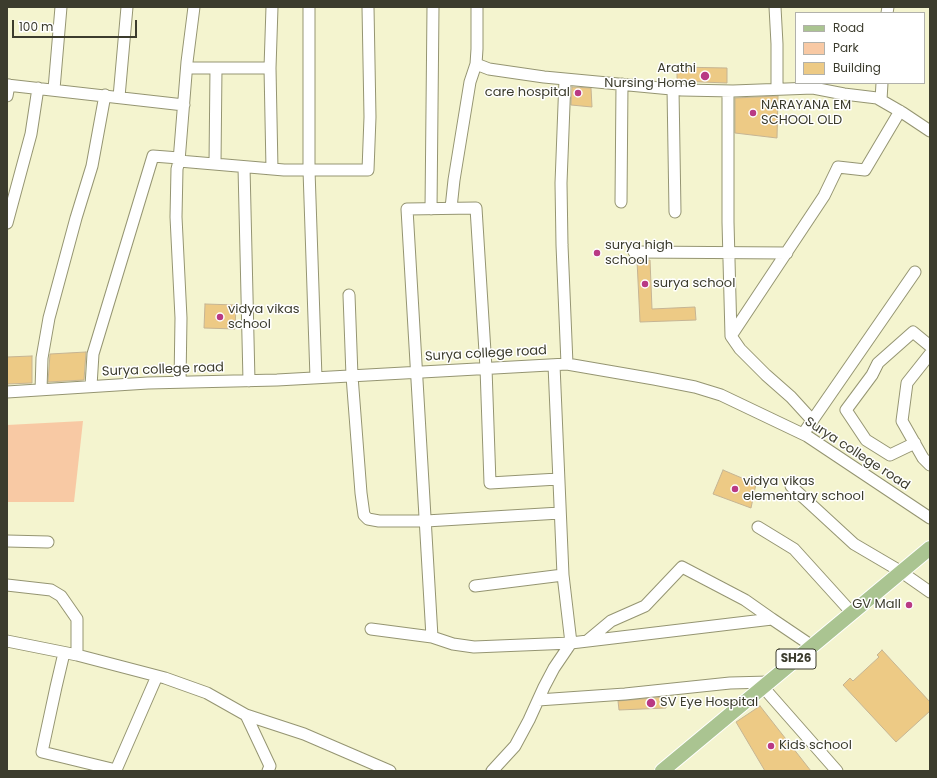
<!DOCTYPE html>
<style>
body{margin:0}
#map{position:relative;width:937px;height:778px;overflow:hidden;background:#f4f4cf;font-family:Poppins,sans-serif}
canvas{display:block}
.frame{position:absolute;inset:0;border:8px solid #3c3c2d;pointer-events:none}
.legend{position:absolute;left:795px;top:12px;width:130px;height:72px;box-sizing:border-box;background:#fff;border:1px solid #b1b1ab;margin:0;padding:5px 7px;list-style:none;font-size:12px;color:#3c3c2d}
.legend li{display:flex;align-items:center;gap:8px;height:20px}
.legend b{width:20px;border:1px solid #b1b1ab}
.scale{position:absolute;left:12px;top:20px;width:125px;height:18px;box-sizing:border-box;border:2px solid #3c3c2d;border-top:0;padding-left:5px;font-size:12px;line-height:14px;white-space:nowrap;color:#3c3c2d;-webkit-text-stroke:3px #fff;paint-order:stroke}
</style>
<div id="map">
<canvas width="937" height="778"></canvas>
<div class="frame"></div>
<ul class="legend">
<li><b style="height:5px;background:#aac491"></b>Road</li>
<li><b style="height:11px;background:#f8c9a4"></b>Park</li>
<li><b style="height:11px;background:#edca85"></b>Building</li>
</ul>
<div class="scale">100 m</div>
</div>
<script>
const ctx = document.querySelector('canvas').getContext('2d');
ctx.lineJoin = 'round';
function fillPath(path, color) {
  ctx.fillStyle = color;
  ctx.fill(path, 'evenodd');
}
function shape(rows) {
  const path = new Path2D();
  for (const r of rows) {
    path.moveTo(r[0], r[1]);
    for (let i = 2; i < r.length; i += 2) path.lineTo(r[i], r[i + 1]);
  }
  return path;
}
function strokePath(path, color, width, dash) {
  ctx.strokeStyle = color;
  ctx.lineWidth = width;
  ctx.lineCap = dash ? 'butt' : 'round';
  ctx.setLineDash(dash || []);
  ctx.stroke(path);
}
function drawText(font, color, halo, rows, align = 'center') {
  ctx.font = font + ' Poppins,sans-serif';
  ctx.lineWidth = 3;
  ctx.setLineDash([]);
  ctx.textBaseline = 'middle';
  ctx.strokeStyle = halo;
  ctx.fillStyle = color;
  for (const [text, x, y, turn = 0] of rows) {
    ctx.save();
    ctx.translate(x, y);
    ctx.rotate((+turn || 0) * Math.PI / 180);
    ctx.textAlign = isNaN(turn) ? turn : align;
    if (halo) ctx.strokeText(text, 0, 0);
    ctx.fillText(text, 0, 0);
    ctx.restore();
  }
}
const green = shape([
 [83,421,74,502,7,502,7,425]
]);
const building = shape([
 [677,67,727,68,727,83,677,81,677,67],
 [572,87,591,88,592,107,571,105,572,87],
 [778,96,777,138,735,133,735,98,778,96],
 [637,260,650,260,652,309,695,307,696,320,640,322,637,260],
 [205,304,236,305,235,329,204,328,205,304],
 [86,352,84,380,48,382,50,354,86,352],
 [32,356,32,383,7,384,7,357,32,356],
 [723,470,756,484,751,508,713,494,723,470],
 [882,650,930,702,930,711,896,742,843,685,850,678,853,681,879,657,877,655,882,650],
 [665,697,666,708,619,710,618,701,665,697],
 [760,706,811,771,765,771,736,722,760,706]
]);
const minor = shape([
 [194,7,187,62,179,161,284,170,368,170,370,117,368,7],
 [272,7,270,68,272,169],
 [309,7,309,170,316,378],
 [477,7,477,49,476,64,489,69,544,77,682,90,733,91,813,88,844,94,877,98,903,113,930,131],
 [775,7,777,44,777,88],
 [887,13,888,7],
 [187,68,270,68],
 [565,79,561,183,562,245,567,364],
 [7,85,184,105],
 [54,89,61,7],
 [673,89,675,212],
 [728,91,728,222,731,336,740,349,766,375,791,397,812,420],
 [7,96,9,85],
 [119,97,127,7],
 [881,100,882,83],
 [179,161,177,169,176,217,181,318,180,382],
 [215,164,216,68],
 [244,167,249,381],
 [621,202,622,84],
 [451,208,454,180,470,82,476,64],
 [431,209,433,7],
 [7,223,31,134,38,88],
 [634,252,787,253],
 [349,295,352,376,361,493,364,515,368,519,379,521,426,521,560,513],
 [731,336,824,196,838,167,865,170,900,111],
 [930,354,907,383,902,421,923,458,930,465],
 [91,386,93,354,153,156,179,158],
 [41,390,42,358,49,318,76,218,92,166,105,95],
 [7,392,148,383,277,380,567,364,654,379,695,387,721,395,807,436,930,518],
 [803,434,915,272],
 [915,443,890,455,866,440,846,410,872,375,878,363,913,332,930,346],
 [791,486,854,544,900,571,930,592],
 [758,527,794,549,852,613],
 [7,541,48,542],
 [7,585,51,590,61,596,77,619,77,655],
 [475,586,563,575],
 [371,629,432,637,453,644,474,647,571,643,563,575,554,365],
 [432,637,407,209,476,208,486,368,490,483,558,479],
 [7,641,77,655,165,678,207,693,246,715,304,734,390,771],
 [587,641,611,621,645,606,682,567,745,600,772,619],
 [64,653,56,687,42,752,116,770,157,676],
 [763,687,837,771],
 [538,700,625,694,730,683,769,682],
 [246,715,270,766,268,771],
 [492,771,515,746,529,720,544,687,554,668,571,643,772,619,812,646]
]);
const major = shape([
 [662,771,930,548]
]);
const markers = [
 [705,76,5,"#b93984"],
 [578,93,4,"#b93984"],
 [753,113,4,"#b93984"],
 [597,253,4,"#b93984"],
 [645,284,4,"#b93984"],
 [220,317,4,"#b93984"],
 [735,489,4,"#b93984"],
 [909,605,4,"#b93984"],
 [651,703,5,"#b93984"],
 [771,746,4,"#b93984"]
];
const shields = [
 [796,659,40]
];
const shieldNames = [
 ["SH26",796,659]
];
const poiNames = [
 ["Arathi",696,69,"right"],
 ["Nursing Home",696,84,"right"],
 ["care hospital",570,93,"right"],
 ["NARAYANA EM",761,106],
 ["SCHOOL OLD",761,121],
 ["surya high",605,246],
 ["school",605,261],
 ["surya school",653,284],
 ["vidya vikas",228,310],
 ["school",228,325],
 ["vidya vikas",743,482],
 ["elementary school",743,497],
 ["GV Mall",901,605,"right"],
 ["SV Eye Hospital",660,703],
 ["Kids school",779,746]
];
const streetNames = [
 ["Surya college road",486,354,-3],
 ["Surya college road",163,370,-2],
 ["Surya college road",857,454,33]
];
fillPath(green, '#f8c9a4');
fillPath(building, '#edca85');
strokePath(building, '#c5b493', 1);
strokePath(minor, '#959572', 13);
strokePath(major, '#fff', 16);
strokePath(minor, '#fff', 11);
strokePath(major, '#aac491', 14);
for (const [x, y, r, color] of markers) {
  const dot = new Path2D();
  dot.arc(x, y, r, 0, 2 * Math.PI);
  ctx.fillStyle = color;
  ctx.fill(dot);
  strokePath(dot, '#fff', 1.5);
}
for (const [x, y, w] of shields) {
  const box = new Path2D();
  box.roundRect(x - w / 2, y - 10, w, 20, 3);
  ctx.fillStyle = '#fff';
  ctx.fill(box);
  strokePath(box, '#3c3c2d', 1);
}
drawText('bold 12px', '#3c3c2d', null, shieldNames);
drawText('13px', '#3c3c2d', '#fff', poiNames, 'left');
drawText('13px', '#3c3c2d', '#fff', streetNames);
</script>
